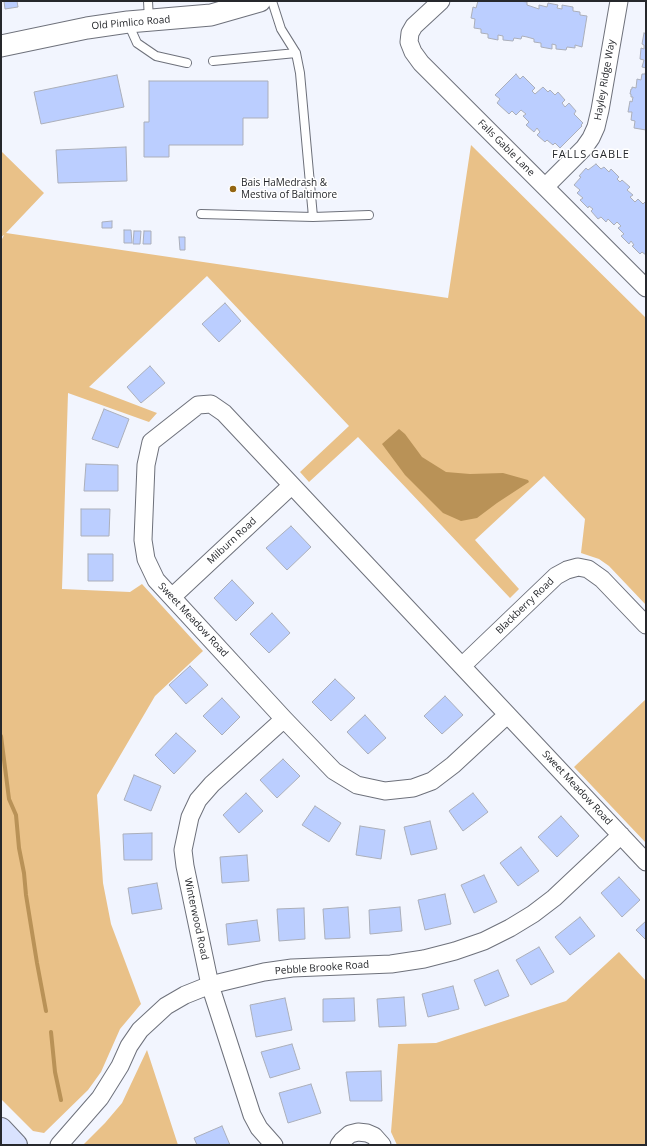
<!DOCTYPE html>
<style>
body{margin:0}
#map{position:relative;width:647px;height:1146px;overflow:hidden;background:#f2f5fe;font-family:"Open Sans",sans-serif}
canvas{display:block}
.frame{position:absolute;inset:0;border:2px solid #26282c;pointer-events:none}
</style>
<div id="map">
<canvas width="647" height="1146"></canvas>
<div class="frame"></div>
</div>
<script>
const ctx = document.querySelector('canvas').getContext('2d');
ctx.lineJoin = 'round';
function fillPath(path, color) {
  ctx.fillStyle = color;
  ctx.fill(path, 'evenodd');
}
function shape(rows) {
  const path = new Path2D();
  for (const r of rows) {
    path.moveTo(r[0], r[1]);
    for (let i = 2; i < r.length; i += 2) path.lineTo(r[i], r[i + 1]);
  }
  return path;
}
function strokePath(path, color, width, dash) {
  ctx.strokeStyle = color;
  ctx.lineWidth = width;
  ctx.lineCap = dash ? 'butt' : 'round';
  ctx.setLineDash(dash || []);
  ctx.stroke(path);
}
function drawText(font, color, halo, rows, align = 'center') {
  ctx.font = font + ' "Open Sans",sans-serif';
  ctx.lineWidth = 3;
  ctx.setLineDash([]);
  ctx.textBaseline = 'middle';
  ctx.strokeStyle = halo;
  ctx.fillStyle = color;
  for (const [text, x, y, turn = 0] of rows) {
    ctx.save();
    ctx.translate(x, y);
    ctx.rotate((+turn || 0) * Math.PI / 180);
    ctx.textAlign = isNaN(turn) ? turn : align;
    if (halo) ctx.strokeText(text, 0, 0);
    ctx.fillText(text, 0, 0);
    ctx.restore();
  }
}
const green = shape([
 [471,145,646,318,646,605,609,566,599,559,581,553,585,519,544,476,475,540,519,589,510,598,358,437,309,482,300,472,349,426,207,276,89,387,157,413,149,422,68,393,62,589,130,592,142,584,203,651,155,696,97,795,103,883,111,924,141,1004,120,1029,101,1072,88,1090,44,1133,33,1131,1,1099,1,241,4,235,1,237,1,151,44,193,6,233,448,298],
 [646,699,646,843,574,767],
 [619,952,646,981,646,1145,397,1145,391,1132,398,1044,436,1043,566,1001],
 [147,1050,178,1145,83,1145,105,1123,122,1103]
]);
const water = shape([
 [399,429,405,434,422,457,446,472,470,474,503,473,528,480,529,482,497,503,477,518,461,521,443,513,405,475,382,444]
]);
const stream = shape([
 [1,736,9,799,16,815,19,848,24,873,26,895,37,963,46,1011],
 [51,1032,55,1072,61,1100]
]);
const building = shape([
 [4,1,17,1,18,7,5,9,4,1],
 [478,1,519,1,527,2,527,5,539,9,539,5,547,7,548,3,558,5,557,8,562,9,562,5,573,7,573,11,580,12,580,15,587,16,582,47,575,45,575,48,567,47,566,50,556,49,556,45,552,44,552,49,541,47,541,43,534,42,534,39,527,37,522,36,521,39,514,38,513,41,503,40,503,36,498,35,498,40,488,38,488,34,481,33,481,29,474,28,475,19,471,18,473,7,476,8,478,1],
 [644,33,646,34,646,68,642,67,644,60,640,59,641,48,644,49,644,45,642,44,644,33],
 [646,70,646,130,634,128,635,121,631,120,632,112,628,112,630,101,632,102,633,97,631,97,631,94,630,94,631,89,632,89,632,87,636,88,637,79,641,80,642,74,645,74,646,70],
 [516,74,520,79,523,76,535,88,532,91,535,94,543,87,548,92,550,90,555,95,558,92,565,100,562,103,565,107,569,103,576,111,574,114,583,123,581,125,582,126,560,148,555,143,553,145,547,140,545,142,537,135,540,132,537,128,534,132,526,125,529,122,523,116,526,114,521,110,516,115,512,111,509,114,497,103,500,99,495,95,516,74],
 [117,75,124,107,41,124,34,92,117,75],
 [149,81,268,81,268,118,243,118,243,145,169,145,169,157,144,157,144,122,149,122,149,81],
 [126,147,127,181,58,183,56,150,126,147],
 [596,164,601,169,604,167,609,172,611,169,619,177,617,179,620,182,622,180,630,187,627,190,633,195,630,197,635,202,638,199,643,204,645,202,646,203,646,255,642,252,640,254,632,246,634,245,631,241,629,244,621,236,624,234,618,228,621,226,617,222,614,225,608,219,606,222,601,217,598,219,591,211,593,209,589,206,588,208,580,200,583,198,577,193,580,190,574,185,581,177,579,176,586,168,588,170,596,164],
 [112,221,112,228,102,228,102,222,112,221],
 [124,230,131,230,132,243,124,243,124,230],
 [134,231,141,231,140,244,133,244,134,231],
 [144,231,151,231,151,244,143,244,144,231],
 [179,237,185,237,185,250,180,250,179,237],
 [225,303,241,321,219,342,202,324,225,303],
 [150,366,165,383,141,403,127,387,150,366],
 [104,409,129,419,118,448,92,439,104,409],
 [86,464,118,465,118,491,84,491,86,464],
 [81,509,110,509,109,536,81,536,81,509],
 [291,526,311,547,287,570,266,548,291,526],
 [88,554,113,554,113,581,88,581,88,554],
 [232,580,254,603,236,621,214,598,232,580],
 [272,613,290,633,269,653,250,634,272,613],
 [190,666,208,685,186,704,169,685,190,666],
 [335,679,355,698,331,721,312,702,335,679],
 [445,696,463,715,442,734,424,716,445,696],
 [222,698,240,717,222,735,203,716,222,698],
 [365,715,386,738,368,754,347,732,365,715],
 [176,733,196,751,174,774,155,755,176,733],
 [283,759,300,776,277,798,260,780,283,759],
 [134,775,161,786,151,811,124,800,134,775],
 [246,793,263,811,239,833,223,815,246,793],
 [473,793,488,812,463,831,449,811,473,793],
 [315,806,341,823,329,842,302,825,315,806],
 [561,816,579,836,557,857,538,837,561,816],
 [430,821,437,849,411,855,404,827,430,821],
 [360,826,385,830,381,859,356,855,360,826],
 [152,833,152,860,124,860,123,834,152,833],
 [521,847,539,871,518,886,500,863,521,847],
 [247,855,249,881,222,883,220,857,247,855],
 [484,875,497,902,474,913,461,885,484,875],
 [619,877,640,900,622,917,601,893,619,877],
 [157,883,162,909,132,914,128,888,157,883],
 [445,894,451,924,425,930,418,900,445,894],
 [348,907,350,938,325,939,323,909,348,907],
 [400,907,402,931,370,934,369,910,400,907],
 [304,908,305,939,279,941,277,909,304,908],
 [580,917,595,936,570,955,555,937,580,917],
 [257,920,260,941,228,945,226,924,257,920],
 [646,921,646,940,636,930,646,921],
 [539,947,554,972,531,985,516,960,539,947],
 [498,970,509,996,485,1006,474,980,498,970],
 [453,986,459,1009,428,1017,422,994,453,986],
 [404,997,406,1026,379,1027,377,999,404,997],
 [285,998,292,1030,256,1037,250,1005,285,998],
 [354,998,355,1021,323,1022,323,999,354,998],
 [292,1044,300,1069,270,1078,261,1052,292,1044],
 [381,1071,382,1101,350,1101,346,1072,381,1071],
 [311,1084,321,1113,288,1123,279,1093,311,1084],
 [222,1126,230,1145,197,1145,194,1138,222,1126]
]);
const service = shape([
 [148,1,149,20],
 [272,1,281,29,296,53,300,73,313,217],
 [128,23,137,43,156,56,187,63],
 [213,61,296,53],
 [201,214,313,217,369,215]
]);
const minor = shape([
 [441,1,414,26,410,33,409,42,413,52,421,63,646,288],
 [545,187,584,148,591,138,596,127,600,110,619,1],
 [172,597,291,486],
 [462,666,556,576,567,570,578,567,588,569,602,579,646,625],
 [507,715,453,765,432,781,413,788,385,791,357,785,334,771,284,719,156,580,146,559,143,540,146,465,151,442,198,405,211,404,224,413,646,862],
 [59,1145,100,1098,120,1066,129,1046,140,1030,166,1006,185,995,210,985,264,972,292,968,391,964,424,959,455,951,484,941,510,928,533,914,554,898,621,835],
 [274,1145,259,1128,252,1115,210,985,185,866,183,850,190,817,198,800,212,784,284,719],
 [339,1145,342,1141,350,1134,358,1132,367,1133,374,1136,382,1145]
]);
const tertiary = shape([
 [1,46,87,28,128,22,211,15,260,1]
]);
const secondary = shape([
 [1,1129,16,1145]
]);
const markers = [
 [233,189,4,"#936512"]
];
const streetNames = [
 ["Old Pimlico Road",131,23,-5],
 ["Hayley Ridge Way",605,80,-80],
 ["Falls Gable Lane",506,148,45],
 ["Milburn Road",232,541,-43],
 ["Blackberry Road",525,606,-44],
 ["Sweet Meadow Road",193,620,47],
 ["Sweet Meadow Road",577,788,47],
 ["Winterwood Road",196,919,78],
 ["Pebble Brooke Road",322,968,-4]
];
const poiNames = [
 ["Bais HaMedrash &",241,183],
 ["Mestiva of Baltimore",241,195]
];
const neighbourhoodNames = [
 ["FALLS GABLE",591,155]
];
fillPath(green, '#e9c188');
fillPath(water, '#b99257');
strokePath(stream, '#b99257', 4);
fillPath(building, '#bbceff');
strokePath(building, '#abafba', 1);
strokePath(service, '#6e717b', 10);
strokePath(minor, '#6e717b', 19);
strokePath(tertiary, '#6e717b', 23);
strokePath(secondary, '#6e717b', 24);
strokePath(service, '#fff', 8);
strokePath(minor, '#fff', 17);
strokePath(tertiary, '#fff', 21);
strokePath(secondary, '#d9e2fe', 22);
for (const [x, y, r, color] of markers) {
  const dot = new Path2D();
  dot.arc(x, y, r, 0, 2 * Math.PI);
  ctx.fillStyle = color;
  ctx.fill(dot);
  strokePath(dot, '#fff', 1.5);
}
drawText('10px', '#26282c', '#fff', streetNames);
drawText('10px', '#26282c', '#fff', poiNames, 'left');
ctx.letterSpacing = '1px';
drawText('11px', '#26282c', '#fff', neighbourhoodNames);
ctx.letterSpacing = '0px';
</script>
